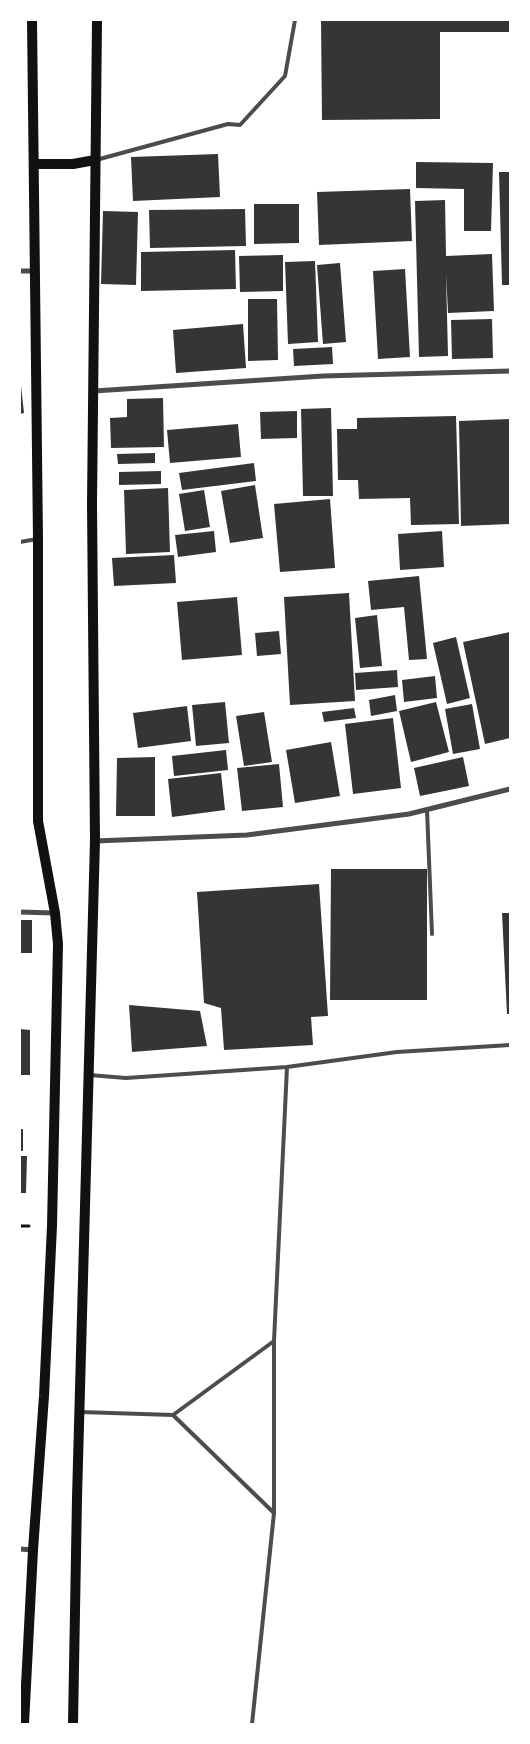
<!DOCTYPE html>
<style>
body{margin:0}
#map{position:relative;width:530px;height:1744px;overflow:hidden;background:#fff;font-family:"Noto Sans",sans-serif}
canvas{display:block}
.frame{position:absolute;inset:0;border:21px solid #fff;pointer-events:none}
</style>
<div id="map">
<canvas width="530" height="1744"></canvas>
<div class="frame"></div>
</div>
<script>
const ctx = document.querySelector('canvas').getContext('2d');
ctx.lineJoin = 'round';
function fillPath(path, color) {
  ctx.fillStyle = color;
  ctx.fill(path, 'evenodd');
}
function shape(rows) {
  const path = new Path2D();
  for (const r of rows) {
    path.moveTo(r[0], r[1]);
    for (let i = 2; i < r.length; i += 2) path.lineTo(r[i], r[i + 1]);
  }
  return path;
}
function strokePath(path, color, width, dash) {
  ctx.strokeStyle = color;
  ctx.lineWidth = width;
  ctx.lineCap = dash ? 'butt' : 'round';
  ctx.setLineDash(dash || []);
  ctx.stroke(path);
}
const building = shape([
 [321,20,510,20,510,32,440,32,440,119,322,120],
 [218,154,220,197,133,201,131,157],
 [416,162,493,163,491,231,464,231,464,189,416,188],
 [499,172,510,172,510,285,502,285],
 [410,189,412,241,319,245,317,192],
 [445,200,446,256,492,254,494,311,448,313,446,273,448,356,419,357,415,201],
 [254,204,299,204,299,243,254,244],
 [245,209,246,246,150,248,149,210],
 [103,211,138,212,136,285,101,284],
 [235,250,236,289,141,291,141,252],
 [283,255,283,291,240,292,239,256],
 [315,261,318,342,288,344,285,262],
 [340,263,346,342,323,344,317,265],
 [405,269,410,357,378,359,373,271],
 [248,299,277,299,278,360,248,361],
 [492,319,493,358,452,359,451,320],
 [243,324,246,368,176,373,173,330],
 [332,347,333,364,294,366,293,349],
 [20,377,24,413,20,414],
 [163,398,164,447,111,448,110,418,127,417,127,399],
 [331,408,333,496,303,496,301,409],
 [297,411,297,438,261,439,260,412],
 [456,416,459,524,411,525,410,498,359,499,358,480,338,480,337,429,357,429,357,418],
 [510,419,510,524,461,526,459,421],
 [238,424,241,457,170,463,167,430],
 [155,453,155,463,118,464,117,454],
 [254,463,256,481,182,490,179,473],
 [161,471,161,484,119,485,119,472],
 [255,485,263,538,230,543,221,491],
 [168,488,170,552,126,554,124,490],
 [204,490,210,527,185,531,179,494],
 [330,499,335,568,280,572,274,504],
 [214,531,216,552,178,557,175,535],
 [442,531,444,567,400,570,398,534],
 [174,555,176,583,114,586,112,558],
 [419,576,427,659,409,660,404,607,371,610,368,581],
 [349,593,355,701,290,705,284,597],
 [237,597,242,655,182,660,177,602],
 [377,615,382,666,360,668,355,618],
 [279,631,281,654,257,656,255,633],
 [510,632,510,738,485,744,463,642],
 [456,637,470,698,447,704,433,643],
 [397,670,398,687,356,690,355,673],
 [435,676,437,698,404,702,402,680],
 [395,695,397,711,371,716,369,700],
 [225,702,229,743,196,746,192,705],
 [436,702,449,752,411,762,399,711],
 [472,704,480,749,453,754,445,709],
 [187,706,191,741,138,748,133,713],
 [354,708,356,718,324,722,322,712],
 [264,712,272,762,244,766,236,716],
 [393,718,401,788,353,794,345,724],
 [331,742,340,796,295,803,286,750],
 [226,750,228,770,174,776,172,756],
 [155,757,155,816,116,816,117,758],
 [463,757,469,786,420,796,414,768],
 [279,764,283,807,242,811,237,768],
 [221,773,225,810,172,817,168,779],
 [331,869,427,869,427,1000,330,1000],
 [319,884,328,1016,311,1017,313,1045,224,1050,221,1008,204,1003,197,892],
 [502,913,510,913,510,1014,507,1014],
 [20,920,32,920,32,953,20,953],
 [129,1005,200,1011,207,1046,132,1052],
 [20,1029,30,1030,30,1075,20,1075],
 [20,1129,23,1129,23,1151,20,1151],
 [20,1156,27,1156,26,1193,20,1193]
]);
const path = shape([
 [20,1226,29,1226]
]);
const service = shape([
 [96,160,228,124,240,125,285,76,295,20],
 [20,542,37,539],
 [427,810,432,934],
 [89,1075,126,1078,287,1067],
 [80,1412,173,1415,274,1341],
 [173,1415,274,1513],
 [252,1724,274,1513,274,1341,287,1067,397,1052,510,1045]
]);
const minor = shape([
 [20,271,35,271],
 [94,391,323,376,510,371],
 [95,841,247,835,409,814,510,789],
 [20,912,54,913],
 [20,1549,33,1550]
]);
const secondary = shape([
 [35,164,73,164,95,160],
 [24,1724,33,1550,44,1396,52,1226,58,944,55,913,38,821,38,539,32,20],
 [73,1724,77,1498,95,841,92,504,97,20]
]);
fillPath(building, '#353535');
strokePath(path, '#111', 3);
strokePath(service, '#4c4c4c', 4);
strokePath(minor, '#4c4c4c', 5);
strokePath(secondary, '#111', 10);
</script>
